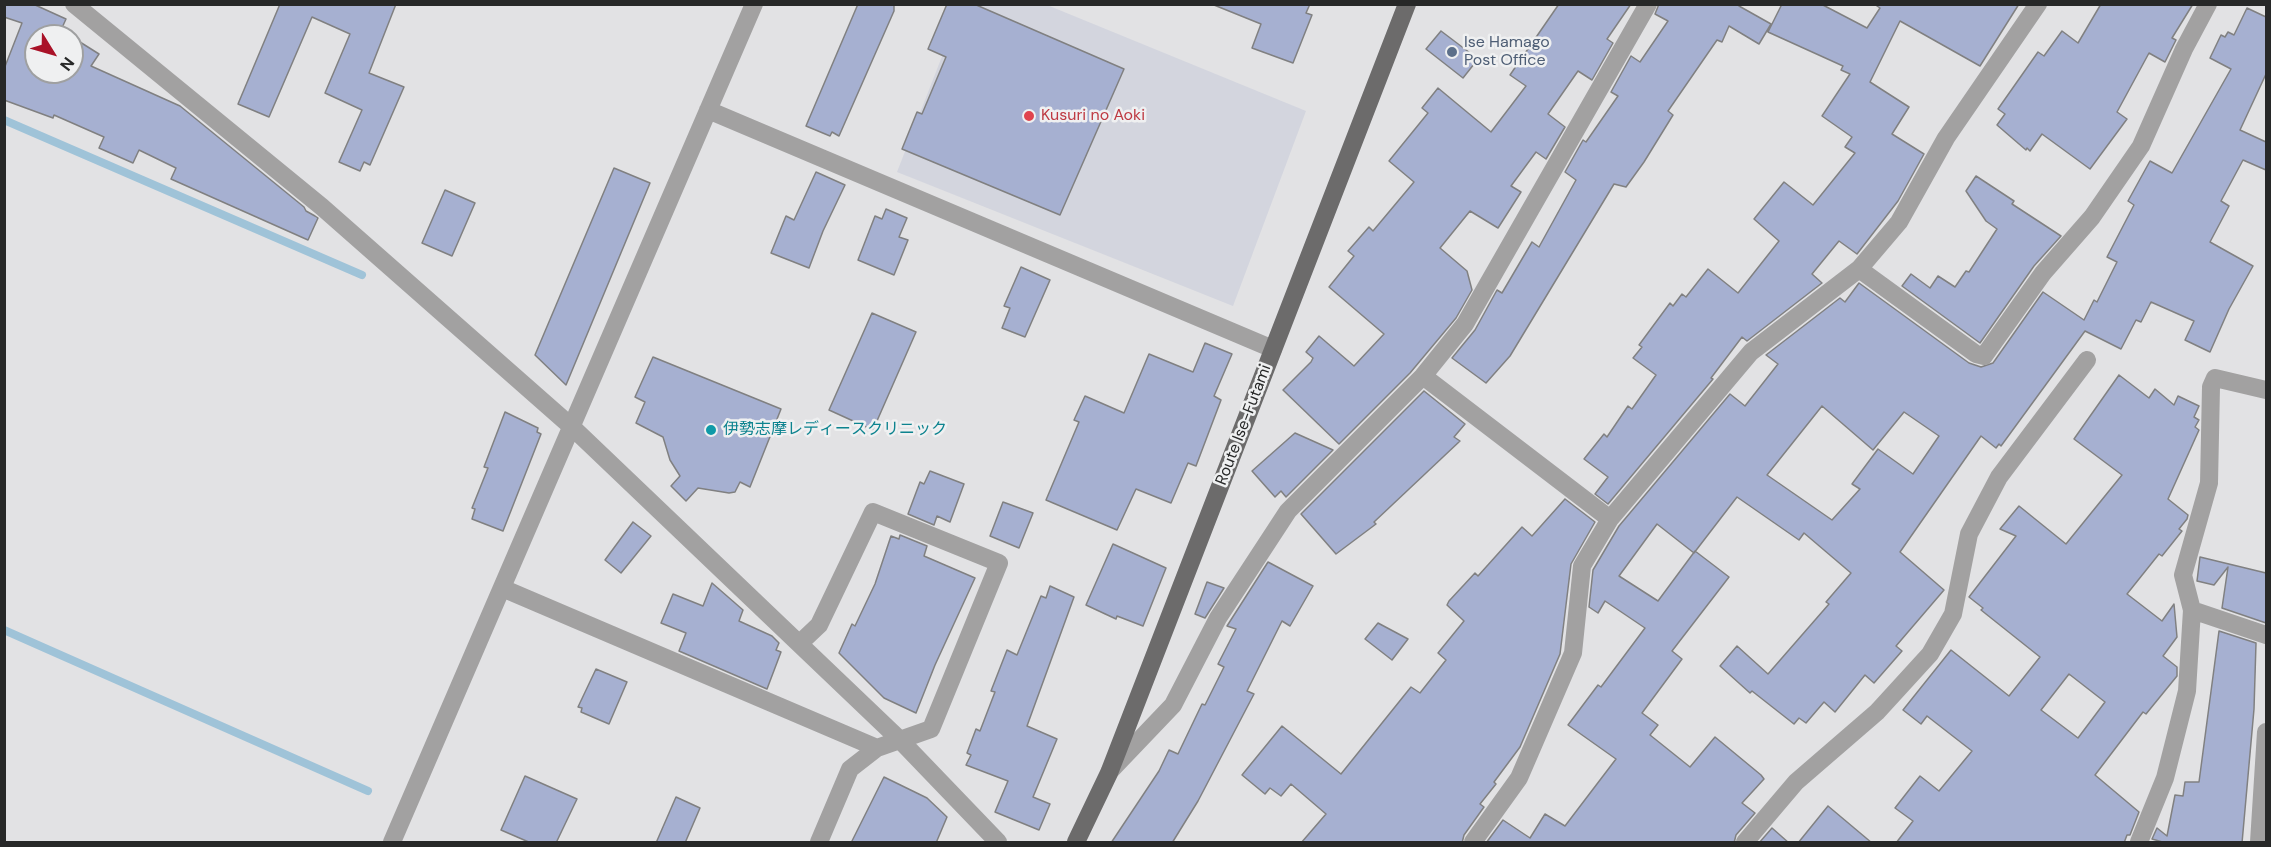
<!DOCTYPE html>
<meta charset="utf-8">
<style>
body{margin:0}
#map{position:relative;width:2271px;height:847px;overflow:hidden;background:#e2e2e4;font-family:"DM Sans",sans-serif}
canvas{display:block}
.frame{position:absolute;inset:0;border:6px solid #272828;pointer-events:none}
.north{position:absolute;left:24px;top:24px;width:60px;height:60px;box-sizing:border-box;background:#eff0f1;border:2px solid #9fa0a1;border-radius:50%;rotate:127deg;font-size:16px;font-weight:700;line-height:24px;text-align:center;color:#272828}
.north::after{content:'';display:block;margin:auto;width:21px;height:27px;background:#a91228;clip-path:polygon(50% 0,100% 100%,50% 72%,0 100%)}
</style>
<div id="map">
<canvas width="2271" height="847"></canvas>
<div class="frame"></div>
<div class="north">N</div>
</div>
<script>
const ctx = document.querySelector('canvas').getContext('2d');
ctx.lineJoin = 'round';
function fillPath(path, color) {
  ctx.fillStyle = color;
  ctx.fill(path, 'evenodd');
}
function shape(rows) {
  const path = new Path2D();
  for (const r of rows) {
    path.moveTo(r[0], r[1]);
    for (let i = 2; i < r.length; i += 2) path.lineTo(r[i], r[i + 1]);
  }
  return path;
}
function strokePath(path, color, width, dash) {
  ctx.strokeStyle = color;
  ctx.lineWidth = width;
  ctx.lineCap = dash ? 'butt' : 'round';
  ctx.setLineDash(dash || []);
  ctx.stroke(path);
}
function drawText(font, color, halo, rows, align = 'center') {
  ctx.font = font + ' "DM Sans","Noto Sans JP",sans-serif';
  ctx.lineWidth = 5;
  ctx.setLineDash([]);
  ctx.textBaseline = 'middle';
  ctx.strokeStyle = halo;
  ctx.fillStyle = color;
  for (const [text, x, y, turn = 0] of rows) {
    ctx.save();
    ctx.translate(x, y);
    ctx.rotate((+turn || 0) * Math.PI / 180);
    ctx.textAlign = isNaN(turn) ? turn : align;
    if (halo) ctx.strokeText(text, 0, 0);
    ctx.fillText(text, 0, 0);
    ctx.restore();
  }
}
const built = shape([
 [962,5,1047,5,1306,111,1233,306,897,172]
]);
const stream = shape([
 [4,120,362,275],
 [4,630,368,791]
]);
const building = shape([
 [4,4,33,4,66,19,61,30,70,36,36,36,36,72,72,72,72,37,99,54,91,66,180,106,304,207,306,211,315,216,318,218,308,240,171,179,176,168,139,150,133,163,99,148,104,137,54,115,53,118,4,100,4,69,22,23,4,17,4,4],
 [280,4,396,4,369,73,404,87,370,165,364,162,360,171,339,162,362,110,325,93,350,34,312,17,269,117,238,104,280,4],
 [858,4,894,4,894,11,839,136,832,132,830,136,806,126,858,4],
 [947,4,974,4,1124,69,1060,215,902,149,917,112,922,114,946,57,928,49,947,4],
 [1310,4,1306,13,1312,15,1293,63,1252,48,1261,24,1214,5,1310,4],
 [1559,4,1631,4,1607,39,1613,43,1592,80,1578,71,1548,114,1565,127,1546,159,1536,152,1511,186,1521,192,1498,228,1470,211,1440,248,1467,271,1472,290,1456,318,1410,373,1339,444,1283,390,1311,362,1313,358,1306,352,1319,336,1354,366,1384,334,1329,287,1354,256,1348,251,1369,227,1373,231,1414,182,1389,161,1428,113,1422,108,1438,88,1491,132,1526,86,1510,75,1559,4],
 [1659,4,1740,4,1739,6,1771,24,1759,44,1729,26,1722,42,1717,40,1668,111,1673,115,1644,162,1626,187,1614,184,1510,356,1486,383,1452,358,1475,330,1497,290,1502,293,1532,242,1539,247,1576,180,1565,172,1583,140,1586,142,1618,96,1611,92,1631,56,1640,62,1668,21,1655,14,1659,4],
 [1782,4,1821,4,1867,28,1880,8,1874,4,2019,4,1980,66,1900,21,1870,82,1909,107,1892,134,1924,154,1898,201,1857,254,1839,241,1812,274,1822,283,1747,341,1742,337,1711,378,1713,379,1608,504,1595,494,1608,477,1584,459,1604,434,1607,437,1628,406,1632,409,1656,375,1633,358,1642,347,1639,345,1670,303,1673,306,1682,294,1686,297,1708,269,1738,293,1779,241,1754,219,1784,182,1813,205,1855,153,1845,147,1852,137,1822,116,1850,74,1841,70,1843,66,1768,32,1782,4],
 [2101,4,2193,4,2172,38,2176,40,2165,62,2149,53,2117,112,2127,119,2090,169,2042,134,2030,151,2027,148,2026,150,1997,125,2005,114,1998,109,2038,52,2044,56,2062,31,2078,43,2101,4],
 [2247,8,2266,17,2266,74,2240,130,2266,142,2266,170,2243,160,2221,201,2229,206,2210,242,2253,266,2229,309,2210,352,2185,340,2194,321,2151,302,2141,322,2136,320,2121,349,2085,331,2001,446,1999,444,1996,448,1981,436,1900,552,1944,590,1896,646,1902,651,1874,683,1865,675,1835,712,1824,702,1806,723,1799,718,1794,724,1752,691,1750,693,1720,666,1737,646,1768,674,1829,604,1826,602,1851,573,1804,533,1799,540,1737,497,1694,553,1657,524,1619,576,1658,601,1695,551,1729,577,1672,651,1682,659,1642,713,1658,725,1650,735,1690,767,1715,737,1761,775,1764,779,1742,803,1755,813,1736,835,1734,843,1486,843,1503,820,1530,838,1545,814,1565,826,1616,759,1568,725,1598,685,1601,687,1645,628,1605,601,1598,613,1589,607,1593,570,1619,526,1730,394,1745,406,1778,364,1766,355,1840,298,1845,302,1859,283,1969,363,1981,367,1993,363,2043,292,2084,320,2094,300,2097,302,2117,262,2107,257,2134,205,2128,201,2150,161,2172,173,2231,69,2210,58,2221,35,2225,37,2228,32,2234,35,2247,8],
 [1822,406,1873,450,1904,412,1939,436,1913,474,1878,449,1852,484,1860,489,1832,520,1767,475,1822,406],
 [1441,31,1478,59,1463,78,1426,49,1441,31],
 [614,168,650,183,566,385,535,355,614,168],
 [816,172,845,185,823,231,809,268,771,253,786,216,794,220,816,172],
 [1976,176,2014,201,2012,204,2061,236,2034,266,1980,343,1902,286,1911,274,1930,288,1938,276,1955,287,1966,271,1969,272,1997,229,1986,221,1966,191,1976,176],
 [445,190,475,203,452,256,422,243,445,190],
 [886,209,907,218,899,237,908,240,894,275,858,260,875,216,882,219,886,209],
 [1021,267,1050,280,1025,337,1002,328,1010,308,1004,306,1021,267],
 [872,313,916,332,873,430,829,410,872,313],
 [1205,343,1232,354,1214,396,1221,400,1196,466,1188,463,1171,503,1136,489,1117,530,1046,500,1079,422,1074,420,1085,396,1124,413,1149,354,1193,372,1205,343],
 [653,357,781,409,750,487,740,482,735,492,729,493,698,488,686,501,671,486,680,476,670,460,663,437,636,423,645,402,635,397,653,357],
 [2119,375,2149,398,2155,389,2174,405,2178,396,2199,406,2194,417,2199,420,2195,427,2199,430,2168,499,2188,515,2187,519,2179,529,2182,531,2162,556,2159,554,2127,594,2162,621,2174,604,2177,637,2163,656,2177,667,2177,676,2146,714,2143,712,2095,775,2139,812,2130,835,2127,835,2124,843,1896,843,1913,821,1895,808,1920,776,1939,791,1972,751,1927,716,1921,724,1903,710,1951,650,2009,696,2040,657,1981,610,1983,608,1969,597,2016,536,2000,529,2019,506,2066,544,2122,475,2074,439,2119,375],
 [2069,674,2105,702,2078,738,2041,710,2069,674],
 [1424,391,1465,424,1454,437,1460,441,1374,522,1376,524,1336,554,1301,514,1424,391],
 [505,412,538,428,537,432,541,434,503,531,472,519,475,509,472,508,488,468,484,467,505,412],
 [1295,433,1333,450,1286,497,1281,491,1275,497,1252,471,1295,433],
 [930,471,964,484,950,522,937,516,934,525,908,514,920,482,924,484,930,471],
 [1565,499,1595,522,1571,564,1560,654,1520,747,1494,782,1496,784,1480,804,1484,807,1464,835,1462,843,1301,843,1326,814,1291,784,1281,796,1270,788,1265,794,1242,775,1282,726,1341,774,1411,687,1420,693,1446,660,1438,653,1464,621,1447,605,1449,601,1475,573,1478,576,1522,527,1532,536,1565,499],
 [1003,502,1033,513,1019,548,990,536,1003,502],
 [633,522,651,536,621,573,605,560,633,522],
 [900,535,927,546,924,556,975,578,935,665,916,713,884,698,839,653,852,624,855,626,875,584,891,536,899,539,900,535],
 [1113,544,1166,568,1143,626,1117,616,1116,619,1086,605,1113,544],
 [2200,557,2266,573,2266,623,2222,608,2228,567,2214,585,2197,581,2200,557],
 [1268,562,1313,586,1290,626,1282,621,1247,691,1254,694,1198,801,1172,843,1111,843,1159,771,1169,750,1178,754,1202,704,1205,705,1224,667,1218,664,1236,629,1227,626,1268,562],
 [1207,582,1224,588,1205,618,1195,614,1207,582],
 [712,583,743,610,739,621,772,636,779,643,776,650,781,652,767,689,679,651,686,633,661,623,673,594,703,606,712,583],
 [1050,586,1074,597,1027,726,1057,739,1033,797,1050,804,1039,830,995,812,1008,781,966,765,971,755,967,753,976,729,980,731,995,692,991,691,1007,650,1017,655,1041,596,1046,598,1050,586],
 [1378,623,1408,639,1392,660,1365,639,1378,623],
 [2219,631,2256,643,2254,709,2242,843,2166,843,2152,839,2157,828,2167,836,2175,795,2183,796,2185,782,2199,782,2219,631],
 [596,669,627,682,609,724,581,712,582,708,578,707,596,669],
 [525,776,577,799,556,843,531,843,501,830,525,776],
 [884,777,927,798,947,817,936,843,851,843,884,777],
 [676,797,700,808,685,843,656,843,676,797],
 [1828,806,1872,843,1798,843,1828,806],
 [1772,828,1789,843,1759,843,1772,828]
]);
const minor = shape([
 [74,4,322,207,573,428,900,740,998,842],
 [708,110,1273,349],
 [1859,269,1976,354,1984,356,2043,273,2092,217,2141,146,2184,49,2208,4],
 [1423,376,1610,519],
 [502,588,877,748],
 [2192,610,2266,635],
 [800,643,819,625,873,512,999,563,931,729,877,748,850,769,819,842],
 [1110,771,1173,705,1218,618,1288,511,1423,376,1465,324,1648,4],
 [392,842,754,4],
 [1473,842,1519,778,1573,653,1582,566,1610,519,1751,352,1859,269,1899,222,1946,138,2038,4],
 [1745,842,1796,782,1877,712,1930,654,1953,614,1969,534,1999,477,2087,360],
 [2139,842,2165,778,2187,691,2192,610,2183,575,2209,483,2211,387,2215,378,2266,390],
 [2259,842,2266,732]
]);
const major = shape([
 [1076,842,1109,773,1407,4]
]);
const markers = [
 [1452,52,6,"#5c6f8a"],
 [1029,116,6,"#e0444e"],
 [711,430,6,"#0f9aa8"]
];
const serviceNames = [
 ["Ise Hamago",1464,43],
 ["Post Office",1464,61]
];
const healthNames = [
 ["Kusuri no Aoki",1041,116]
];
const streetNames = [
 ["Route Ise-Futami",1244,425,-69]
];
const cultureNames = [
 ["伊勢志摩レディースクリニック",723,430]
];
fillPath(built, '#d3d5de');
strokePath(stream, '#9fc3d8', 8);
fillPath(building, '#a6b0d1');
strokePath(building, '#808081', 1.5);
strokePath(minor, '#a2a1a1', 18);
strokePath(major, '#6c6b6b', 18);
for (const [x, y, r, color] of markers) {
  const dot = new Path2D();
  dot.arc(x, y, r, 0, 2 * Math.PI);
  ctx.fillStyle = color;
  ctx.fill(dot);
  strokePath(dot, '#eff0f1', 2);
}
drawText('16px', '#4e5e75', '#eff0f1', serviceNames, 'left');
drawText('16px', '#be3a42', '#eff0f1', healthNames, 'left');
drawText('16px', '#272828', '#eff0f1', streetNames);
drawText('16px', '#0d838f', '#eff0f1', cultureNames, 'left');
</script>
